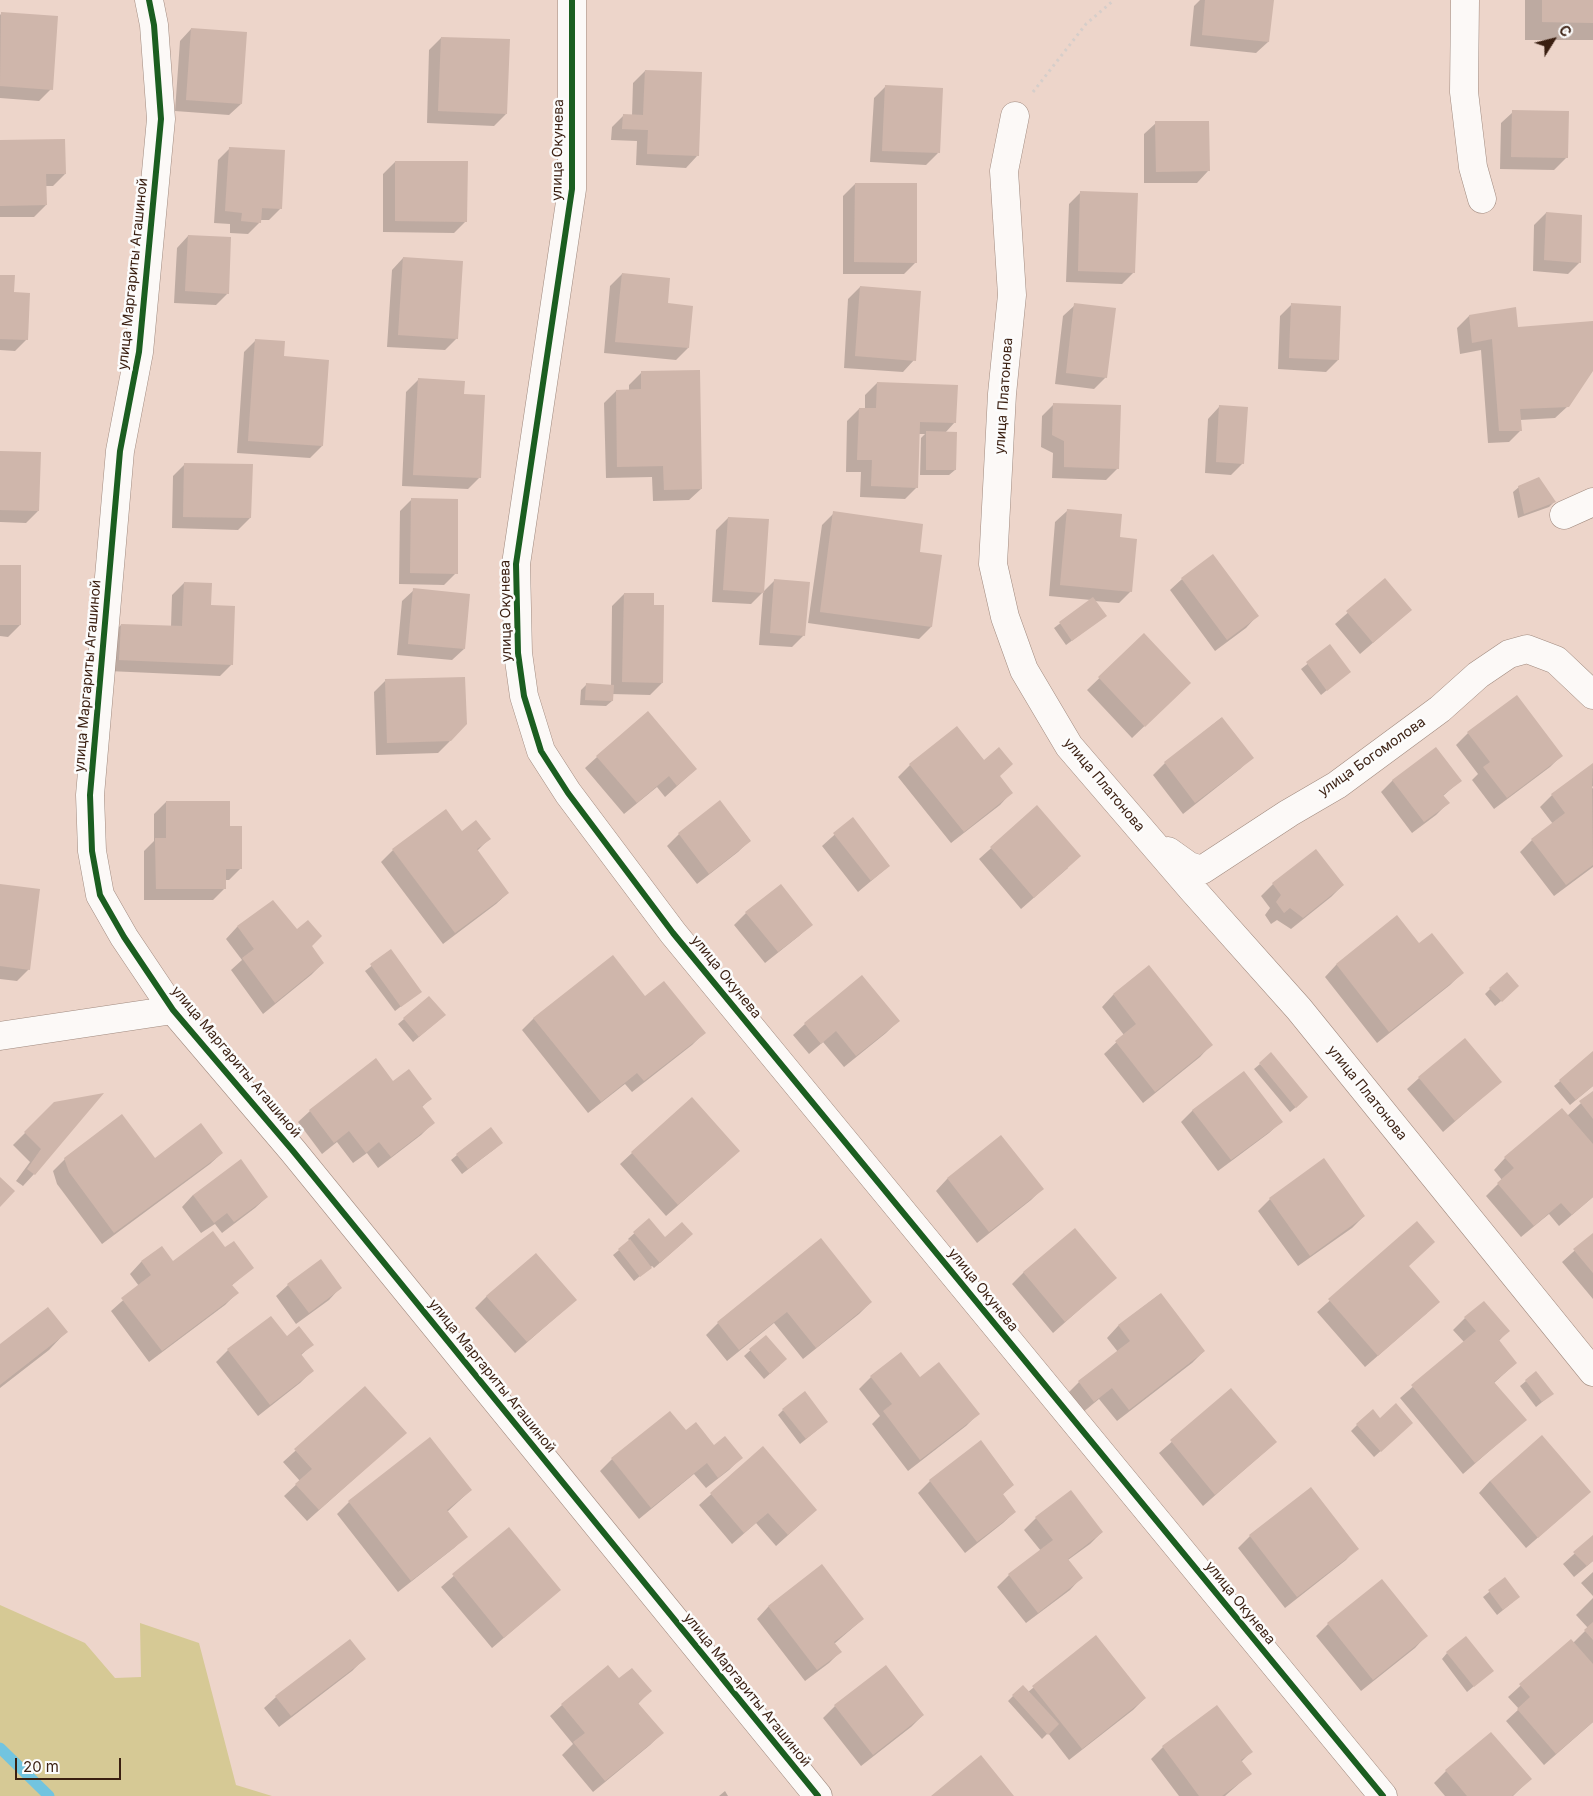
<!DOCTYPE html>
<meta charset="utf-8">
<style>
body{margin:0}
#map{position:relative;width:1593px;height:1796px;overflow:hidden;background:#edd5ca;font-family:Inter,sans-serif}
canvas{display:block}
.north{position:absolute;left:1528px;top:15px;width:50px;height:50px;-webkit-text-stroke:4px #fcfcfc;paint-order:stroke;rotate:54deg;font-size:14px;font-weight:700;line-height:20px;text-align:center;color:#3a1f11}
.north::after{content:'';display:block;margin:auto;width:18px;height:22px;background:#3a1f11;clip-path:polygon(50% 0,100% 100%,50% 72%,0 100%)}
.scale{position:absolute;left:15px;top:1758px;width:106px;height:22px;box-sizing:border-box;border:2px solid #3a1f11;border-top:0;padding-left:6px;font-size:15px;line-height:18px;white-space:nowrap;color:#3a1f11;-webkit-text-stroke:4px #fcfcfc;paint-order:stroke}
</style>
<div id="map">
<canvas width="1593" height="1796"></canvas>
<div class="north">С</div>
<div class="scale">20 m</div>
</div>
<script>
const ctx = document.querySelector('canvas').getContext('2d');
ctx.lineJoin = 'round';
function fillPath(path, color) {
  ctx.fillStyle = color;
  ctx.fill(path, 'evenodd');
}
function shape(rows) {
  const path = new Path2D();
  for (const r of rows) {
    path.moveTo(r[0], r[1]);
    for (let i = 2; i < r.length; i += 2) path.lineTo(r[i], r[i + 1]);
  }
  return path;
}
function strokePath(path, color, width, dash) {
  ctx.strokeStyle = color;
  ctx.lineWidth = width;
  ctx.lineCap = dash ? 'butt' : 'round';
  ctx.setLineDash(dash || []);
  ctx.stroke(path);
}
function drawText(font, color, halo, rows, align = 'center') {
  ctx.font = font + ' Inter,sans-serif';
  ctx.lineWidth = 5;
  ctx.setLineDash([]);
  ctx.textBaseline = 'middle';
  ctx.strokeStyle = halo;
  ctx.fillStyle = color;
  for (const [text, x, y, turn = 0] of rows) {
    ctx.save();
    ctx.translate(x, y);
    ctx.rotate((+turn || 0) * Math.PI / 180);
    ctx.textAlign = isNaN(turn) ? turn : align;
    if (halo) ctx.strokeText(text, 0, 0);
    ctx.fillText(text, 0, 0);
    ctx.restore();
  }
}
const green = shape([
 [0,1605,85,1643,115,1678,141,1677,140,1623,199,1643,236,1785,272,1796,0,1796]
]);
const shadow = shape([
 [1200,0,1272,0,1268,42,1256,53,1190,46,1194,6],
 [1525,0,1593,0,1593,40,1525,40],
 [2,13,51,89,39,101,0,98,0,15],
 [191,29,241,104,229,115,175,111,180,41],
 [441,38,506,114,494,126,427,123,429,50],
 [645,71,697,156,686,168,636,165,637,141,611,140,612,127,624,115,632,116,633,83],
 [885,87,938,153,926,165,870,162,874,98],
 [1513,112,1567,113,1566,158,1554,170,1500,169,1501,123],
 [1156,123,1208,171,1197,183,1144,183,1144,134],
 [0,141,65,174,53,186,45,186,46,205,34,217,0,217],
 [230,148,281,208,269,220,260,220,260,222,248,234,230,233,230,224,214,223,218,160],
 [395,162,466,221,454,233,383,232,383,174],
 [855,184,916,262,904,274,843,274,843,196],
 [1081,192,1134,272,1122,284,1066,282,1069,204],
 [1546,213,1580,262,1568,274,1533,271,1534,225],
 [188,236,228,293,216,305,174,303,177,248],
 [403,258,457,338,445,350,387,347,392,270],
 [622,274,667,304,688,348,676,360,604,353,610,286],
 [0,276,13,293,27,339,15,351,0,350],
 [860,287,914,360,903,372,844,368,848,299],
 [1292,304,1338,360,1326,372,1278,369,1280,316],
 [1075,305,1106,377,1094,389,1055,384,1063,316],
 [1469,316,1517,328,1593,322,1593,369,1568,406,1555,418,1520,420,1521,430,1509,442,1488,443,1481,350,1460,354,1457,328],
 [256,340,283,357,322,446,310,458,237,453,244,352],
 [641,373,701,489,689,500,653,501,652,477,606,478,604,403,616,391,629,391,629,385],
 [418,380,463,395,480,477,468,489,402,486,406,392],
 [877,383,955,422,945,433,955,470,949,475,920,475,921,438,925,434,919,434,917,487,905,499,860,497,861,472,846,472,847,421,859,409,865,409,865,395],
 [1054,404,1118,468,1106,480,1052,478,1053,453,1041,447,1042,416],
 [1219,407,1243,463,1231,475,1205,473,1208,419],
 [0,452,38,511,26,523,0,522],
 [185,464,250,518,238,530,172,528,173,476],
 [1519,487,1554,502,1549,507,1518,518,1513,492],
 [412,499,456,573,444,585,399,584,400,511],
 [1067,511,1118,538,1131,591,1119,603,1094,601,1105,616,1066,645,1054,628,1091,600,1049,596,1055,522],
 [834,513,919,553,931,627,919,639,808,623,822,525],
 [728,518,763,592,775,580,804,635,792,647,759,645,763,592,751,604,712,602,716,530],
 [0,566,20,625,8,637,0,636],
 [1182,579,1257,616,1246,628,1215,651,1170,590],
 [1385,580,1411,610,1360,654,1335,624],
 [184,583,232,664,220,676,108,671,109,637,121,625,171,627,172,595],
 [414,590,464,649,452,660,397,655,402,601],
 [624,594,662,683,650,695,612,694,612,701,606,706,580,705,581,690,586,685,611,686,612,606],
 [1144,635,1178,694,1132,738,1087,690],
 [1330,646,1349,672,1321,695,1301,669],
 [386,680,450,741,438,753,376,755,374,692],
 [1221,718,1252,757,1240,769,1183,814,1153,775,1165,763],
 [957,728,1011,793,1000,805,951,843,898,777,910,765],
 [1468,733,1561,756,1550,767,1494,809,1472,780,1478,774,1456,745],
 [597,757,696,769,665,797,657,787,624,814,585,768],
 [1593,764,1593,786,1592,787,1593,789,1593,867,1554,896,1520,852,1532,840,1553,824,1540,807,1552,795],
 [1393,780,1460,781,1443,796,1448,803,1436,815,1412,833,1381,792],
 [166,802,229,827,241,868,229,880,225,880,225,888,213,900,144,900,144,851,154,841,154,814],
 [720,802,750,840,738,852,697,884,667,846,679,834],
 [1037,807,1068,868,1021,909,979,859],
 [852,819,889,866,858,892,822,846],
 [461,833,489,839,477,851,508,893,496,904,443,944,381,862,393,850],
 [1273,884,1343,885,1331,897,1291,929,1277,920,1271,924,1265,915,1270,908,1261,896],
 [0,885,29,969,17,981,0,979],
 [273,902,323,963,311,975,263,1014,231,970,242,960,226,939,237,927],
 [746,913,811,925,799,936,765,963,734,925],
 [1397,917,1419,945,1462,973,1450,985,1377,1043,1325,977,1336,965],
 [391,951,420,992,395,1011,365,971],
 [1149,967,1211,1045,1200,1057,1143,1103,1104,1054,1124,1035,1102,1007,1113,995],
 [1490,989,1512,992,1495,1006,1485,994],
 [645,997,704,1033,692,1045,632,1092,625,1084,588,1113,522,1030,534,1018],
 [404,1019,438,1021,413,1042,398,1024],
 [898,1021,886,1033,844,1067,823,1042,809,1054,793,1035,805,1024],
 [1593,1054,1593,1086,1570,1105,1554,1086],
 [1260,1064,1301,1103,1290,1112,1254,1069],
 [1419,1078,1500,1082,1443,1132,1407,1089],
 [393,1083,430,1099,421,1108,433,1123,421,1135,378,1168,367,1153,353,1163,337,1142,322,1154,298,1122,310,1111],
 [1593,1092,1593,1197,1559,1226,1549,1214,1521,1237,1486,1196,1502,1180,1494,1170,1505,1158,1567,1116],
 [55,1103,34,1174,23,1186,16,1181,30,1162,13,1145],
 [1193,1110,1281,1122,1269,1133,1218,1171,1181,1122],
 [1001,1137,1042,1189,1031,1200,977,1243,936,1191,947,1179],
 [496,1148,462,1174,451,1160,457,1155],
 [222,1153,210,1164,102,1244,57,1184,53,1171,65,1159,155,1159],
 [632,1153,726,1163,666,1216,620,1164],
 [193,1195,267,1197,255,1208,222,1233,215,1224,201,1233,182,1207],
 [1270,1199,1364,1216,1352,1228,1298,1266,1258,1211],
 [649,1220,665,1239,686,1240,654,1268,652,1266,634,1281,613,1255,630,1241,628,1239],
 [1417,1223,1407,1266,1427,1313,1365,1367,1317,1312],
 [1593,1234,1593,1299,1562,1262],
 [821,1240,871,1302,859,1314,803,1359,774,1323,727,1361,706,1335,718,1323],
 [161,1248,173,1262,225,1249,252,1268,231,1286,237,1293,225,1305,149,1362,111,1311,139,1286,130,1274,141,1262],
 [1024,1272,1115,1278,1053,1333,1012,1284],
 [288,1285,340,1288,329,1300,296,1324,276,1296],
 [1160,1294,1204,1351,1192,1363,1117,1421,1099,1399,1082,1413,1067,1394,1079,1382,1118,1352,1107,1338,1118,1326],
 [487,1296,563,1311,515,1353,475,1308],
 [1465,1318,1508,1331,1498,1342,1516,1363,1494,1383,1525,1420,1463,1474,1400,1398,1464,1342,1453,1330],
 [66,1332,49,1350,0,1388,0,1346],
 [766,1336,780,1365,764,1379,744,1356],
 [286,1338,312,1345,300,1356,312,1371,300,1383,258,1416,216,1362,228,1350],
 [871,1377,978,1414,966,1426,908,1471,872,1424,880,1416,859,1389],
 [1526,1381,1552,1394,1536,1407,1520,1386],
 [365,1388,393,1444,307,1521,284,1496,300,1481,283,1462],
 [1231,1390,1276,1442,1203,1506,1159,1453],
 [783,1410,821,1427,800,1444,778,1415],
 [1380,1420,1406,1428,1374,1457,1351,1431,1357,1425],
 [685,1432,741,1458,729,1470,706,1488,694,1474,639,1519,600,1471,612,1459],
 [430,1438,471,1490,447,1512,466,1536,454,1548,398,1592,337,1514,349,1502],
 [981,1442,1013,1484,1002,1495,1015,1512,1003,1523,965,1553,918,1493,930,1481],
 [763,1448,816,1510,776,1546,756,1523,732,1544,699,1505],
 [1490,1481,1590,1492,1526,1548,1479,1493],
 [1036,1518,1102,1532,1090,1544,1068,1560,1081,1578,1070,1590,1026,1623,997,1587,1009,1575,1041,1551,1024,1530],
 [509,1528,560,1590,492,1648,441,1587],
 [1250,1536,1357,1548,1346,1560,1285,1608,1238,1548],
 [1593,1537,1593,1561,1574,1577,1563,1564],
 [821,1566,863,1619,834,1644,840,1652,829,1663,805,1681,757,1619,768,1607],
 [1593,1572,1593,1596,1581,1583],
 [1505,1579,1513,1602,1497,1615,1483,1597],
 [1593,1598,1593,1722,1544,1765,1506,1721,1519,1709,1508,1697,1571,1640,1573,1643,1588,1628,1576,1615],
 [1328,1624,1426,1636,1415,1648,1361,1691,1316,1636],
 [1096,1637,1145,1698,1133,1710,1069,1760,1048,1733,1042,1739,1008,1701,1013,1696,1028,1692],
 [1447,1653,1486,1676,1467,1692,1442,1659],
 [364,1659,352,1671,279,1727,264,1708,276,1697],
 [619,1680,650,1691,638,1704,662,1733,650,1745,593,1792,562,1755,573,1744,550,1716,562,1705],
 [835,1706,923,1715,911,1727,861,1766,823,1718],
 [1217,1706,1251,1752,1241,1762,1250,1774,1225,1796,1179,1796,1151,1759,1163,1747],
 [1446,1771,1530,1779,1513,1796,1445,1796,1434,1783],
 [725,1791,728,1796,719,1796]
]);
const stream = shape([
 [0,1748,49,1796]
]);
const building = shape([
 [1205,0,1274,0,1269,42,1202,35],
 [1542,0,1593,0,1593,23,1542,22],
 [1,12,58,16,53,90,0,86],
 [191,28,247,32,242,104,186,100],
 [441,37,510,39,507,114,438,111],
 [645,70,702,72,699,156,647,154,648,130,622,129,623,114,643,115],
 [885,85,943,88,940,153,882,151],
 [1512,110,1569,111,1568,158,1511,157],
 [1155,121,1209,121,1210,171,1156,172],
 [65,139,66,174,46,174,47,205,0,206,0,140],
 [229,147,285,150,282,209,262,208,261,223,241,221,242,213,225,211],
 [395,161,468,161,467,222,395,221],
 [855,183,917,183,917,263,854,262],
 [1080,191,1138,193,1135,273,1078,271],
 [1546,212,1582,215,1581,263,1544,260],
 [188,235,231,237,229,294,185,291],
 [403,257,463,261,458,339,398,335],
 [622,273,670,278,668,303,693,306,689,348,615,342],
 [0,275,15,275,14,292,30,293,28,340,0,339],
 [860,286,921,291,916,361,855,356],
 [1074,303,1116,308,1107,378,1066,373],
 [1291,303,1341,306,1339,360,1289,358],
 [1516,307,1518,327,1593,321,1593,371,1569,407,1520,409,1522,431,1499,431,1492,339,1472,343,1469,315],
 [255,339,285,341,284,356,329,360,323,446,248,441],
 [700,370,702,489,664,490,663,466,617,467,616,390,641,389,641,371],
 [418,378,465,381,464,394,485,395,481,478,413,475],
 [877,382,958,385,956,423,920,422,918,488,871,486,872,460,857,460,859,408,876,408],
 [1053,403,1121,405,1119,469,1064,467,1064,441,1052,435],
 [1219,405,1248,407,1244,464,1216,462],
 [926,431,957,432,956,470,926,470],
 [0,451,41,452,39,511,0,510],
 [184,463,253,464,251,518,183,517],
 [1539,477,1556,502,1524,514,1518,486],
 [411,498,458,499,458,574,410,573],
 [1067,509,1122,514,1120,537,1137,539,1132,592,1060,585],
 [833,511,923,524,920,552,942,555,932,627,820,612],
 [728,517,769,519,764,593,723,590],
 [1213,554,1259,616,1227,640,1181,578],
 [0,565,21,565,21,625,0,625],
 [1385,578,1412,610,1373,643,1346,611],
 [774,579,810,582,805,636,770,633],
 [184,582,212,583,211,605,235,606,233,665,119,660,121,624,182,626],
 [413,588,470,594,465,649,408,644],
 [624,593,654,593,654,605,664,605,663,683,622,682],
 [1093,597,1107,616,1072,641,1059,622],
 [1144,633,1191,683,1145,727,1098,677],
 [1330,644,1351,672,1327,691,1306,662],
 [465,677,467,724,451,741,387,743,385,679],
 [586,683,614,685,613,701,585,700],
 [1517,695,1563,756,1507,798,1483,767,1490,762,1467,732],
 [648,711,697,769,677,786,669,776,637,803,596,756],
 [1222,717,1254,758,1195,803,1164,762],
 [957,726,984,760,999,747,1013,764,1000,776,1013,793,964,832,909,764],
 [1436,747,1462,781,1443,795,1450,803,1424,822,1392,780],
 [1593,763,1592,785,1593,865,1566,885,1531,839,1565,813,1551,794],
 [720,800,751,841,709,874,678,833],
 [166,801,230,801,230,826,242,826,242,869,226,869,226,889,156,889,155,838,166,838],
 [1037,805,1081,856,1034,898,990,847],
 [446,809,462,831,476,820,491,839,477,849,509,893,455,933,392,849],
 [853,817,890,866,871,881,833,833],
 [1316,849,1344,885,1303,918,1290,908,1284,913,1276,902,1281,895,1272,883],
 [0,884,40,889,30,970,0,966],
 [781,884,813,925,778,952,745,912],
 [273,900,297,929,308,920,322,936,312,946,324,963,275,1003,242,958,254,949,237,926],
 [1397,915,1419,943,1432,933,1464,973,1389,1032,1336,964],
 [391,949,422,992,401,1007,370,964],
 [613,955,645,996,664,981,706,1033,644,1081,637,1073,601,1102,533,1018],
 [1149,965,1213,1045,1155,1092,1115,1041,1136,1024,1113,994],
 [1507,972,1519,986,1502,1002,1489,988],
 [862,975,900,1021,856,1056,836,1031,821,1044,804,1023],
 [429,996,446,1015,419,1037,403,1018],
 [1465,1038,1502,1082,1455,1121,1418,1077],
 [1593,1051,1593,1086,1576,1100,1559,1080],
 [1271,1052,1308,1097,1296,1108,1259,1063],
 [376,1058,393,1081,409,1069,432,1099,422,1106,435,1123,391,1157,379,1142,366,1153,349,1131,334,1143,309,1110],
 [1244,1071,1283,1122,1231,1160,1192,1110],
 [1593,1091,1593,1119,1579,1101],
 [104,1093,35,1175,27,1169,41,1149,24,1132,54,1102],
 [692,1097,740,1151,678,1205,631,1152],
 [1562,1108,1593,1144,1593,1197,1572,1215,1561,1203,1534,1226,1497,1183,1514,1168,1504,1157],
 [122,1114,155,1158,201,1123,223,1153,114,1233,69,1172,64,1158],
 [491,1127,503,1143,468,1169,456,1154],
 [1001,1135,1044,1189,989,1232,947,1178],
 [1324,1158,1365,1216,1310,1256,1269,1198],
 [241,1159,268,1197,234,1222,227,1213,214,1223,193,1195],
 [0,1177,15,1191,0,1207],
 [649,1218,665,1237,682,1222,693,1234,660,1263,633,1232],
 [1417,1221,1435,1242,1409,1266,1440,1302,1378,1356,1328,1299],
 [1075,1228,1117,1278,1065,1322,1023,1272],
 [213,1231,225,1247,234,1241,254,1268,232,1285,239,1293,162,1351,121,1298,151,1275,141,1261,162,1246,173,1261],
 [1593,1233,1593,1273,1573,1249],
 [821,1238,872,1302,816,1348,787,1312,739,1350,717,1322],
 [630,1239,652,1268,640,1277,618,1249],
 [536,1253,577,1300,527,1342,486,1296],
 [321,1259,342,1288,309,1313,287,1284],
 [1161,1293,1205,1351,1129,1410,1112,1388,1094,1402,1078,1381,1130,1341,1118,1325],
 [1484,1301,1510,1331,1499,1340,1517,1363,1494,1382,1527,1420,1475,1463,1411,1385,1476,1331,1464,1317],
 [48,1307,68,1332,0,1385,0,1344],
 [271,1316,287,1336,299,1326,314,1345,301,1354,314,1371,270,1405,227,1349],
 [766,1335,787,1359,770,1374,749,1349],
 [901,1352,920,1377,939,1362,980,1414,920,1460,883,1411,892,1404,870,1376],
 [1536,1371,1554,1394,1542,1402,1525,1380],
 [365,1386,407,1433,319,1510,295,1484,312,1469,294,1449],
 [1231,1388,1277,1442,1215,1495,1170,1440],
 [805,1391,828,1422,806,1439,782,1409],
 [1396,1403,1413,1423,1381,1452,1356,1424,1373,1409,1380,1418],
 [670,1411,686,1430,696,1422,714,1445,725,1436,743,1458,718,1478,707,1463,651,1508,611,1458],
 [1542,1435,1591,1492,1538,1538,1490,1481],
 [430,1437,472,1490,447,1510,468,1537,411,1581,348,1501],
 [981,1440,1014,1485,1003,1494,1016,1512,977,1542,929,1480],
 [763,1446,817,1510,788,1535,768,1513,744,1533,710,1493],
 [1311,1487,1359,1549,1297,1597,1249,1535],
 [1071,1490,1103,1532,1068,1559,1083,1578,1038,1613,1008,1574,1053,1540,1035,1517],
 [509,1527,561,1590,504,1638,452,1574],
 [1593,1535,1593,1561,1587,1566,1573,1552],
 [822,1564,864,1619,834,1642,842,1652,817,1670,768,1606],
 [1505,1577,1520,1597,1503,1610,1488,1590],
 [1382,1579,1428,1636,1373,1680,1327,1623],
 [1593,1622,1593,1640,1584,1630],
 [1096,1635,1146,1698,1082,1749,1032,1686],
 [1466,1636,1494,1671,1474,1687,1446,1652],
 [350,1639,366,1659,291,1716,275,1696],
 [1571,1639,1593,1664,1593,1722,1556,1754,1517,1709,1530,1697,1519,1684],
 [608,1665,619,1678,632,1668,652,1691,638,1703,664,1733,605,1781,573,1742,585,1733,561,1704],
 [886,1665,924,1715,873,1755,834,1705],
 [1023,1685,1059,1724,1048,1735,1012,1695],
 [1217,1705,1253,1752,1241,1760,1252,1774,1222,1796,1199,1796,1162,1746],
 [1491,1732,1532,1779,1512,1796,1467,1796,1445,1770],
 [981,1755,1014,1796,931,1796]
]);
const path = shape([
 [1033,92,1086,24,1114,0]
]);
const street = shape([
 [149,0,154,25,161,119,139,352,120,451,90,795,92,851,100,895,124,937,173,1010,293,1151,818,1796],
 [572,0,572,189,516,564,518,653,524,696,541,751,568,793,673,933,1383,1796],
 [1465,0,1464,92,1473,167,1482,199],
 [1015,116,1004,171,1012,295,1002,394,993,564,1005,617,1024,670,1069,746,1192,889,1299,1009,1593,1372],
 [1564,515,1593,502],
 [1168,851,1189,866,1202,870,1289,813,1337,785,1440,709,1478,675,1509,654,1527,649,1556,660,1593,695],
 [0,1036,173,1010]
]);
const cycleway = shape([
 [149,0,154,25,161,119,139,352,120,451,90,795,92,851,100,895,124,937,173,1010,293,1151,818,1796],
 [572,0,572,189,516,564,518,653,524,696,541,751,568,793,673,933,1383,1796]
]);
const streetNames = [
 ["улица Окунева",558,150,-89],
 ["улица Маргариты Агашиной",133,274,-84],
 ["улица Платонова",1004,396,-86],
 ["улица Окунева",506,611,-91],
 ["улица Маргариты Агашиной",88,676,-85],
 ["улица Богомолова",1372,757,-35],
 ["улица Платонова",1104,785,50],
 ["улица Окунева",726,977,51],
 ["улица Маргариты Агашиной",236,1062,50],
 ["улица Платонова",1367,1093,51],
 ["улица Окунева",983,1290,51],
 ["улица Маргариты Агашиной",492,1376,51],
 ["улица Окунева",1240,1603,51],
 ["улица Маргариты Агашиной",747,1690,51]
];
fillPath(green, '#d6c995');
fillPath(shadow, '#0003');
strokePath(stream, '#72c4df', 11);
fillPath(building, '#cfb6ab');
strokePath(street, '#a08a7f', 29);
strokePath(path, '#d6ceca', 3, [2.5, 4]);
strokePath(street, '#fcf9f7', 28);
strokePath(cycleway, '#1b5e20', 6);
drawText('14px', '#3a1f11', '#fcfcfc', streetNames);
</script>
